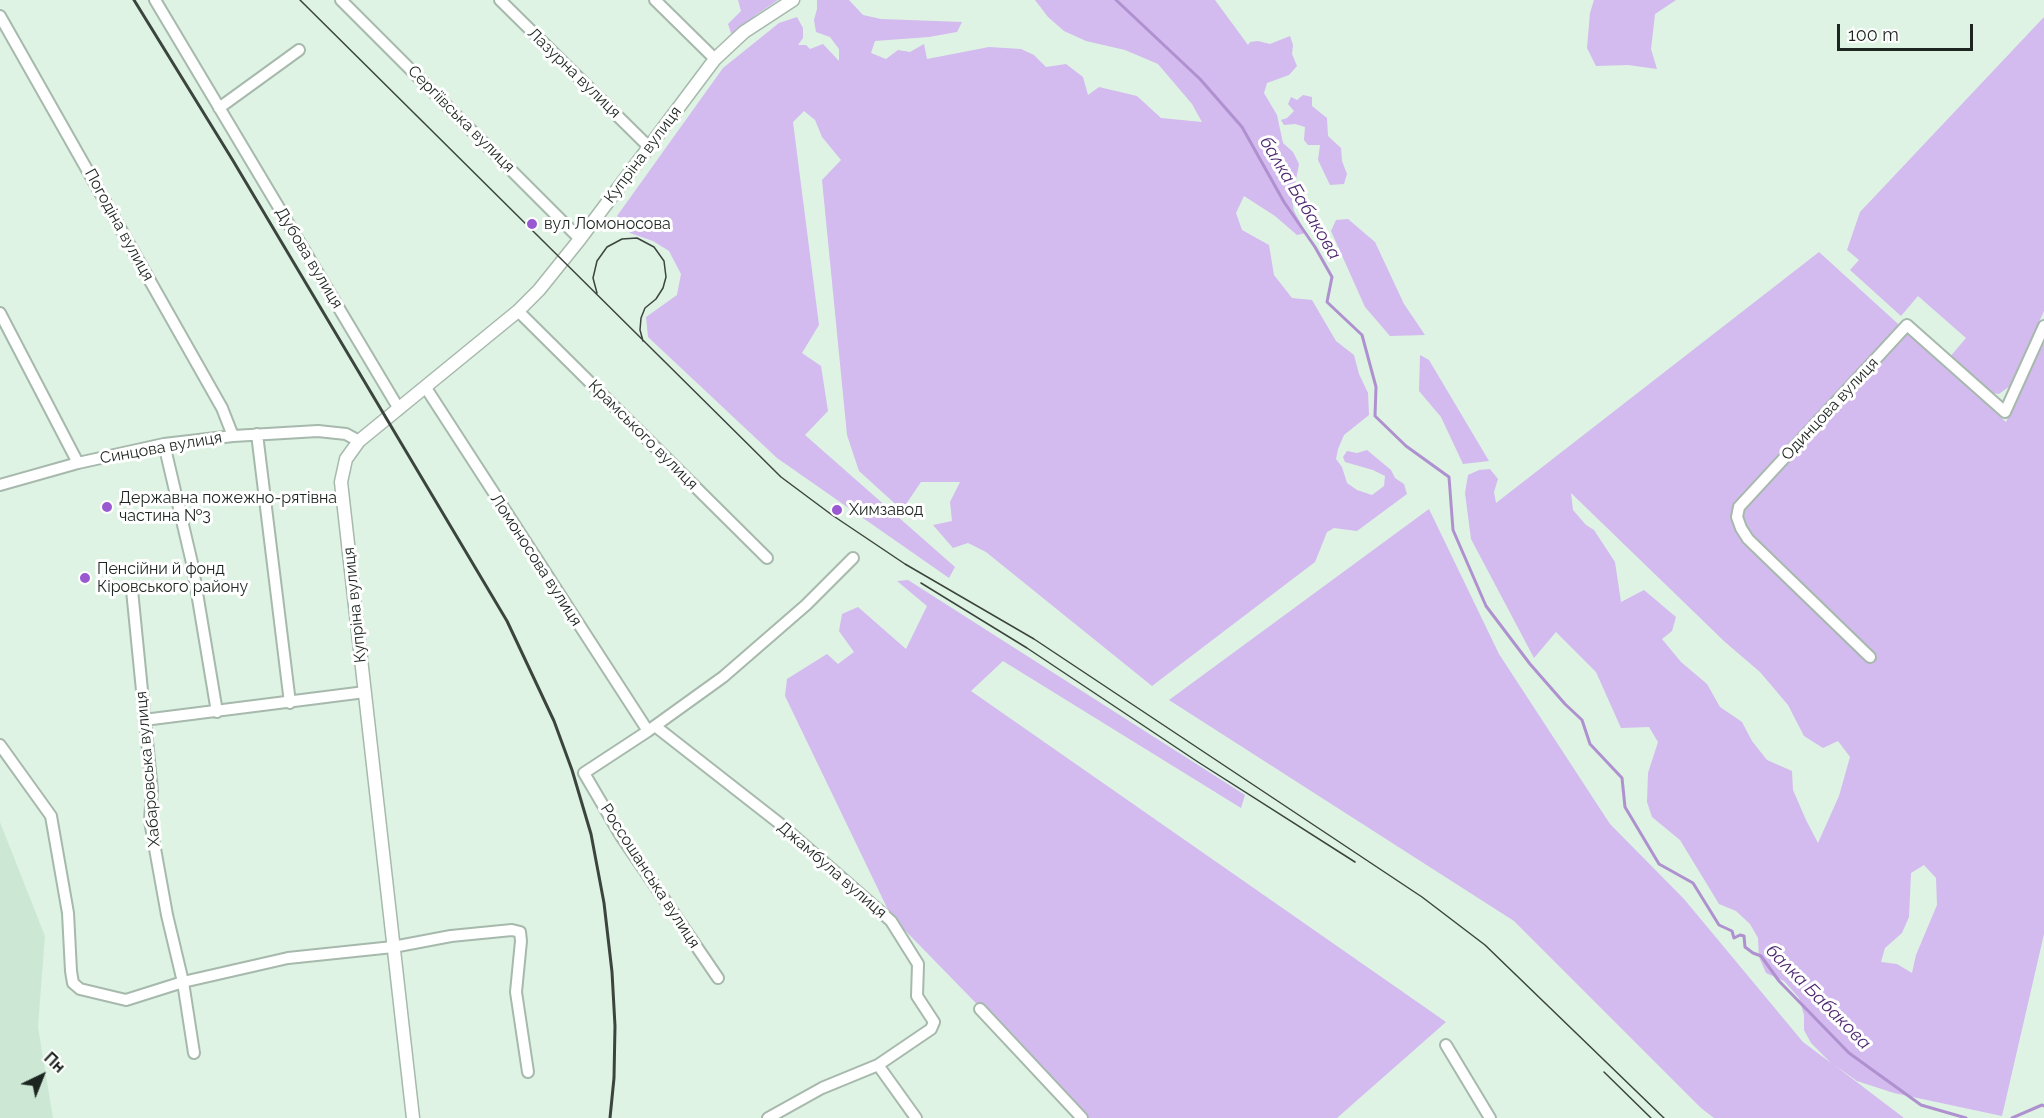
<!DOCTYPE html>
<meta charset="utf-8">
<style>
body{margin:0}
#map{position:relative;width:2044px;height:1118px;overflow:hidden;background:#def3e4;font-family:Raleway,sans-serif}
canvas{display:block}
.north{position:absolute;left:12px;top:1046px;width:60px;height:60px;-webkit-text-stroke:4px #fff;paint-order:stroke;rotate:43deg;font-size:16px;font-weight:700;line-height:24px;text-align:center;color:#1d2520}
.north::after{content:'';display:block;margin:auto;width:21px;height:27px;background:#1d2520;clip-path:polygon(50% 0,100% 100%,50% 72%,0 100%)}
.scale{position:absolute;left:1837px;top:24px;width:136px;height:27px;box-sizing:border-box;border:3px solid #1d2520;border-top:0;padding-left:8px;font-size:18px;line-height:21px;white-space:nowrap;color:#1d2520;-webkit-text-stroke:4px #fff;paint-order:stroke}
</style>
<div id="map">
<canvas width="2044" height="1118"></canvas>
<div class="north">Пн</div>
<div class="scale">100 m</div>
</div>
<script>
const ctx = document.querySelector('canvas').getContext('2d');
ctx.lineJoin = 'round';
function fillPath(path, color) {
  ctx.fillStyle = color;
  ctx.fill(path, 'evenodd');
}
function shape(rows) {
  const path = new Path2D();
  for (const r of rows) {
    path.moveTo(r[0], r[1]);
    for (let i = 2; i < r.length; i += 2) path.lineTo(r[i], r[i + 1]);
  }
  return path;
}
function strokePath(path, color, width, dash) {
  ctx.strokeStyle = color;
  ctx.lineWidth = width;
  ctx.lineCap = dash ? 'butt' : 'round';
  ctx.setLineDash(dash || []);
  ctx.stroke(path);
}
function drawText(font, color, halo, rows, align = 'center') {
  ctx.font = font + ' Raleway,sans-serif';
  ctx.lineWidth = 6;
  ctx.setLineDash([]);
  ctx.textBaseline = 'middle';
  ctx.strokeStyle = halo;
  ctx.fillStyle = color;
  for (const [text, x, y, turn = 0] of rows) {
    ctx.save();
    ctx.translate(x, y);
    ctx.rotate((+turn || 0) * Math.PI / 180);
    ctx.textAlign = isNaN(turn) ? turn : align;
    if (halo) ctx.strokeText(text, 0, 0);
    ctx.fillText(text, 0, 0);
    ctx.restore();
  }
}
const built = shape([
 [0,822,45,936,38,1027,53,1118,0,1118]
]);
const green = shape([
 [738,0,778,0,756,15,732,36,728,24,741,11],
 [817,0,849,0,863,15,881,19,962,22,957,32,929,37,875,41,871,53,886,59,898,50,910,52,924,44,927,59,989,47,1021,49,1034,55,1046,67,1066,64,1083,77,1088,95,1099,87,1137,96,1161,118,1202,122,1192,104,1158,64,1125,50,1086,41,1064,31,1048,17,1035,0,1215,0,1248,45,1250,42,1258,41,1270,44,1290,36,1293,45,1292,54,1297,66,1289,75,1267,83,1264,93,1277,115,1283,143,1293,152,1299,164,1292,200,1294,211,1306,233,1297,235,1275,216,1244,196,1236,213,1242,230,1269,245,1274,275,1292,298,1312,300,1336,341,1354,355,1359,374,1368,393,1369,415,1344,435,1338,449,1336,459,1342,467,1347,483,1357,490,1372,495,1384,486,1385,476,1373,470,1345,462,1343,457,1347,451,1357,453,1367,450,1391,470,1395,478,1404,484,1407,494,1357,531,1334,528,1327,532,1315,562,1152,686,986,552,968,543,953,548,933,525,952,521,950,502,960,482,921,482,902,510,859,471,847,435,822,180,841,160,822,137,815,120,804,111,793,122,819,325,802,353,821,366,828,411,805,435,955,567,949,578,777,458,648,337,646,317,677,295,681,274,669,251,653,241,630,233,617,216,723,68,779,23,797,17,803,28,803,38,798,45,806,45,810,49,823,44,839,61,839,49,830,37,816,32,814,20,817,9],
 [1594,0,1676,0,1655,14,1651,49,1657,69,1628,65,1596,66,1587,48,1590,13],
 [2044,17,2044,311,2010,386,1999,394,1987,392,1949,358,1966,338,1918,296,1901,316,1850,270,1859,260,1847,250,1860,212],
 [1303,95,1312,97,1312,106,1327,118,1328,136,1341,148,1342,161,1347,174,1344,184,1330,185,1318,160,1320,145,1308,145,1304,140,1305,127,1295,124,1284,125,1281,120,1287,118,1294,111,1288,104,1291,97,1297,100],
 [1348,219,1375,242,1404,304,1425,335,1390,336,1365,307,1331,231,1336,220],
 [1819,252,2006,422,2044,343,2044,934,2002,1116,1894,1093,1857,1081,1833,1064,1904,1118,1714,1118,1701,1108,1514,921,1169,700,1429,509,1499,654,1610,824,1684,899,1803,1042,1831,1063,1811,1043,1804,1030,1804,1015,1799,998,1784,981,1766,973,1759,957,1758,938,1750,924,1736,911,1719,904,1680,840,1652,817,1647,802,1648,773,1658,742,1649,727,1621,728,1596,672,1556,632,1534,658,1471,539,1465,493,1468,475,1479,470,1490,469,1498,479,1494,492,1496,503],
 [1571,493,1725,642,1760,672,1788,705,1804,736,1823,748,1838,741,1850,757,1839,796,1818,843,1806,820,1793,790,1792,771,1767,760,1752,741,1742,722,1720,707,1707,684,1681,662,1662,639,1672,631,1676,617,1644,590,1621,602,1615,562,1594,530,1586,525,1573,510],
 [1924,865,1936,878,1937,905,1916,955,1912,973,1897,964,1881,962,1885,948,1902,933,1909,917,1911,873],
 [1420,355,1429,360,1489,461,1463,464,1441,417,1419,391],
 [908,580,1245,795,1241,808,1003,661,971,691,1446,1022,1337,1118,1088,1118,891,916,785,696,787,679,827,654,838,664,854,652,839,631,842,614,858,607,906,649,927,606,897,581]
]);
const stream = shape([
 [1116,0,1200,79,1242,127,1284,202,1315,247,1332,277,1327,302,1362,335,1376,387,1375,416,1406,446,1449,477,1453,530,1486,606,1530,664,1565,704,1582,720,1590,744,1622,778,1625,807,1659,864,1693,883,1719,925,1732,931,1734,938,1740,935,1744,936,1745,947,1753,953,1761,956,1779,981,1849,1053,1921,1105,1966,1118],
 [2012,1118,2042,1105,2044,1106]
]);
const minor = shape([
 [155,0,399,409],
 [341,0,580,239],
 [500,0,649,147],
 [655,0,715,59],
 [0,16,222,408,233,436],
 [219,108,299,50],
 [518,311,767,558],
 [0,313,78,463],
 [426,388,648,731],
 [257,434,290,703],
 [164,444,192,563,217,712],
 [0,485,78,463,164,444,233,436,318,431,346,434,359,441],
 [132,590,152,791,150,821,167,915,183,982,194,1053],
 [1870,657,1748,539,1741,528,1737,517,1739,507,1907,325,2005,412,2044,326],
 [144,720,365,692],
 [655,726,779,823,891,921,918,964,917,996,934,1022,931,1029,878,1065,822,1088,768,1118],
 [0,745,51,816,68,913,71,971,73,983,80,989,126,1000,183,982,288,958,393,947,451,936,512,930,520,932,521,941,516,992,528,1072],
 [718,978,621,836,584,773,648,731,723,677,806,605,853,558],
 [980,1009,1082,1118],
 [1446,1045,1490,1118],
 [878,1065,916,1118]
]);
const major = shape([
 [413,1118,341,482,346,459,359,441,518,311,539,290,580,239,715,59,744,32,793,0]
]);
const tram = shape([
 [300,0,781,477,832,515,905,564,1034,639,1422,897,1485,945,1664,1118],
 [597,293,593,278,597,261,607,247,622,239,637,238,654,247,664,261,666,277,663,288,656,299,645,308,641,318,640,330,643,341],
 [921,583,1027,648,1198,762,1355,862],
 [1604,1072,1651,1118]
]);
const rail = shape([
 [134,0,232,159,507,621,554,721,572,770,591,834,604,903,612,972,615,1026,614,1078,610,1118]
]);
const markers = [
 [532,224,6,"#995ad1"],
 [107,507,6,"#995ad1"],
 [837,510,6,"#995ad1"],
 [85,578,6,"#995ad1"]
];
const streetNames = [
 ["Лазурна вулиця",574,73,44],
 ["Сергіївська вулиця",461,119,45],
 ["Купріна вулиця",643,155,-53],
 ["Погодіна вулиця",119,225,61],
 ["Дубова вулиця",309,258,59],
 ["Одинцова вулиця",1830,409,-47],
 ["Крамського вулиця",643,435,45],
 ["Синцова вулиця",161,448,-10],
 ["Ломоносова вулиця",536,560,57],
 ["Купріна вулиця",355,605,-96],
 ["Хабаровська вулиця",148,769,-95],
 ["Джамбула вулиця",832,870,41],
 ["Россошанська вулиця",650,876,57]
];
const poiNames = [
 ["вул Ломоносова",544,224],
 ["Державна пожежно-рятівна",119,498],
 ["частина №3",119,516],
 ["Химзавод",849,510],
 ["Пенсійни й фонд",97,569],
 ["Кіровського району",97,587]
];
const waterNames = [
 ["балка Бабакова",1300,198,59],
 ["балка Бабакова",1818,997,45]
];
fillPath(built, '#cce8d5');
fillPath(green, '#d3baef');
strokePath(stream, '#af91cf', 3);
strokePath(minor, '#a6b9ac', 14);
strokePath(major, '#a6b9ac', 15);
strokePath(minor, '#fff', 10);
strokePath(major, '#fff', 12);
strokePath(tram, '#3b453e', 1.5);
strokePath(rail, '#3b453e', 3);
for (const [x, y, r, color] of markers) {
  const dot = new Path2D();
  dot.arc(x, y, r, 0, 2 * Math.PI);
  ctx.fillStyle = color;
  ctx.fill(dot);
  strokePath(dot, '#fff', 2);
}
drawText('16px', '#1d2520', '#fff', streetNames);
drawText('16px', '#1d2520', '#fff', poiNames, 'left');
drawText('italic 18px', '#4d266f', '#fff', waterNames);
</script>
